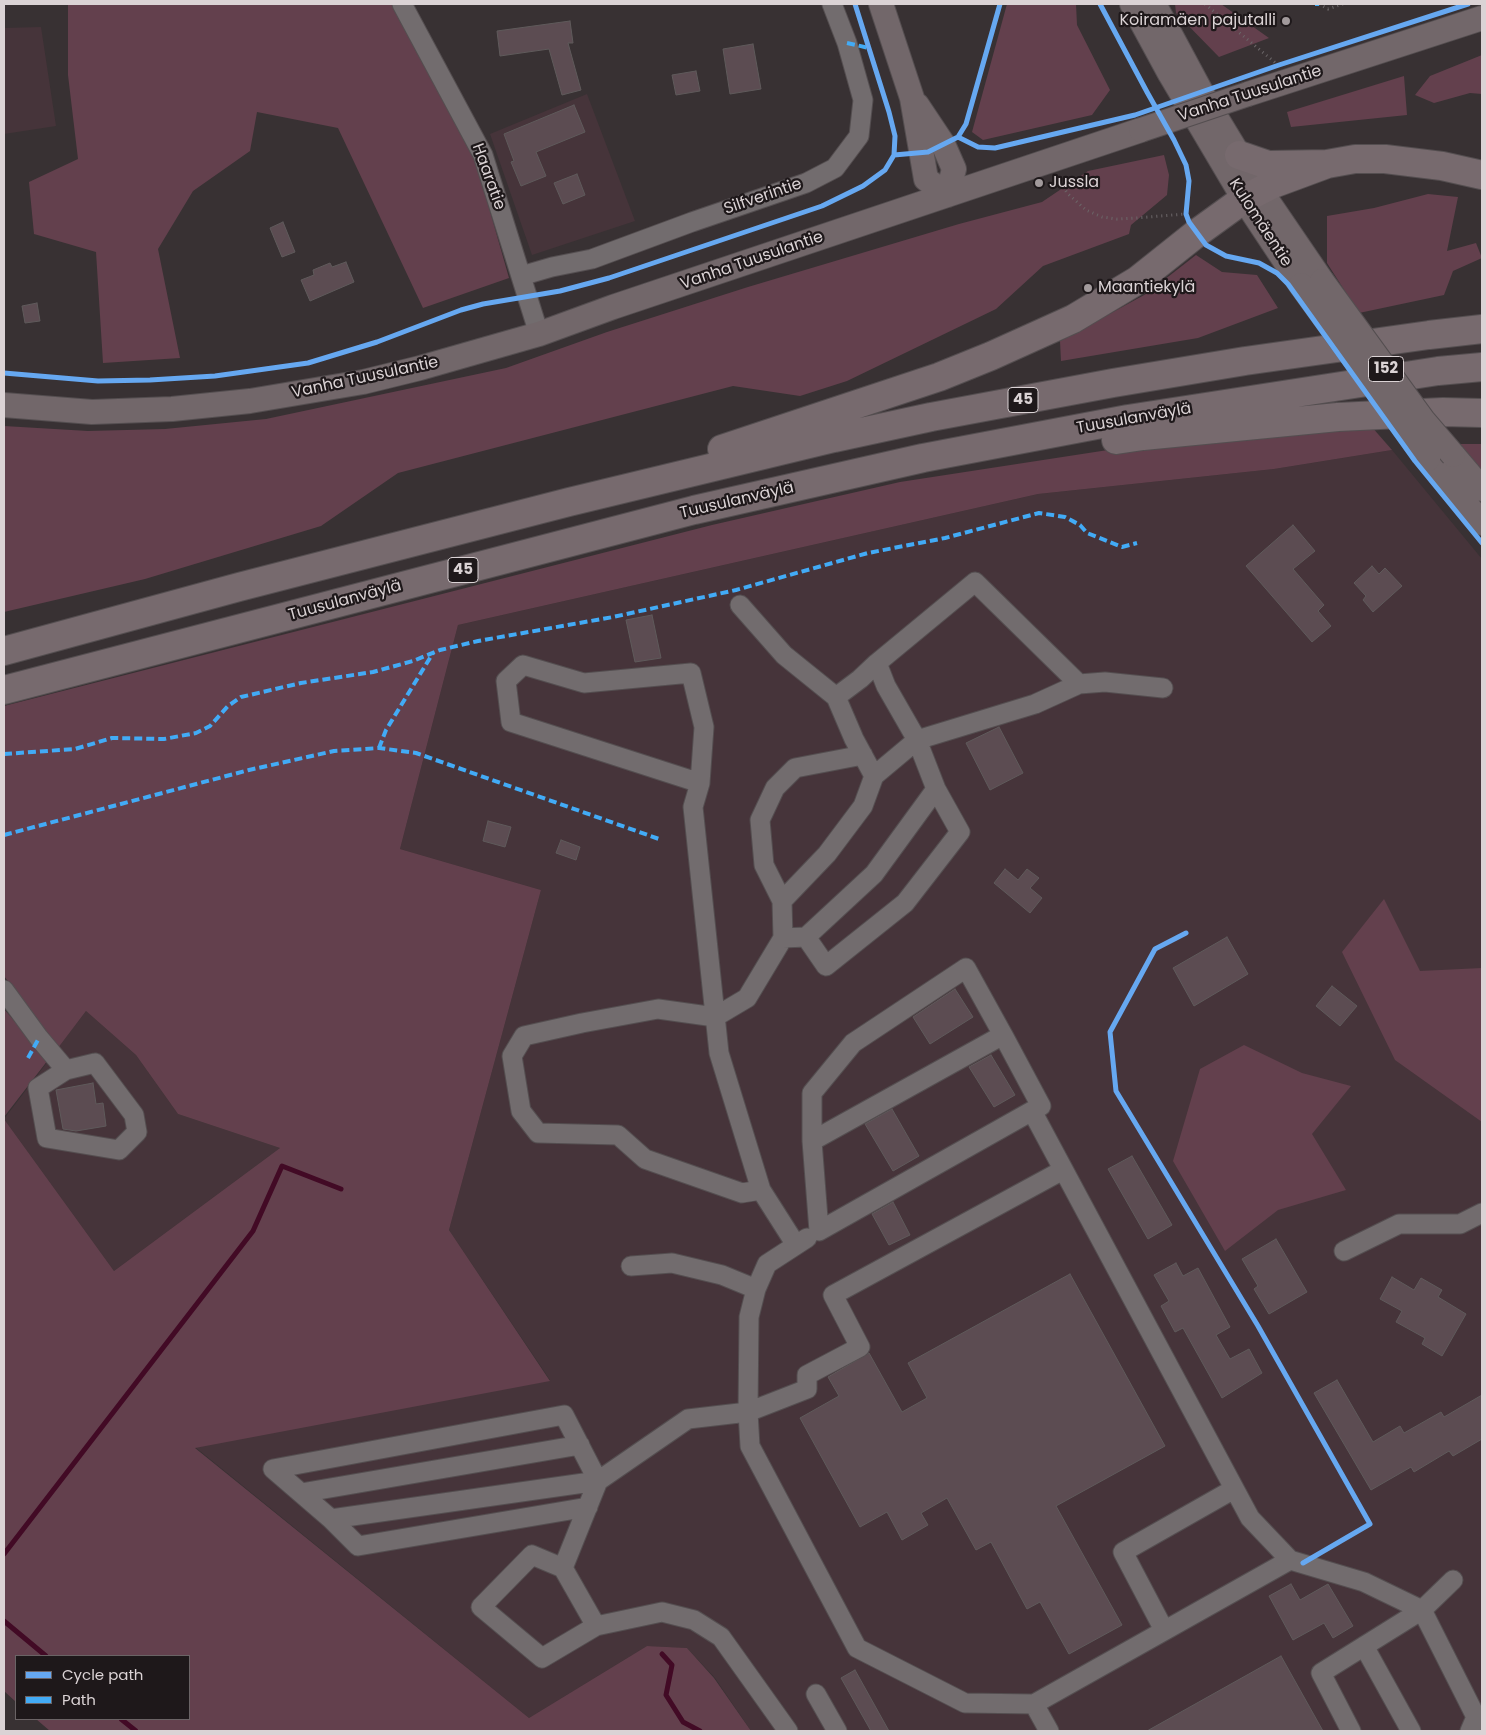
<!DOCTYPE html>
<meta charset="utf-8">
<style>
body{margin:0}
#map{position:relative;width:1486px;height:1735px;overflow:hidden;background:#383133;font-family:Poppins,sans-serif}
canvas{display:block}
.frame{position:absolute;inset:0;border:5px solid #dbd3d5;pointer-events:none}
.legend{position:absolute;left:15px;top:1655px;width:175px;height:65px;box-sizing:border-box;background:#1e181a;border:1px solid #6a6365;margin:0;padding:6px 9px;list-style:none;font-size:15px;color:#dbd3d5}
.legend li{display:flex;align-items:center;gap:10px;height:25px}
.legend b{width:25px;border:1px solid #6a6365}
</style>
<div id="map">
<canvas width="1486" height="1735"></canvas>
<div class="frame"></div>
<ul class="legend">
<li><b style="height:6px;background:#66a8f1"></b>Cycle path</li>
<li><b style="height:6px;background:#42abf6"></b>Path</li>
</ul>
</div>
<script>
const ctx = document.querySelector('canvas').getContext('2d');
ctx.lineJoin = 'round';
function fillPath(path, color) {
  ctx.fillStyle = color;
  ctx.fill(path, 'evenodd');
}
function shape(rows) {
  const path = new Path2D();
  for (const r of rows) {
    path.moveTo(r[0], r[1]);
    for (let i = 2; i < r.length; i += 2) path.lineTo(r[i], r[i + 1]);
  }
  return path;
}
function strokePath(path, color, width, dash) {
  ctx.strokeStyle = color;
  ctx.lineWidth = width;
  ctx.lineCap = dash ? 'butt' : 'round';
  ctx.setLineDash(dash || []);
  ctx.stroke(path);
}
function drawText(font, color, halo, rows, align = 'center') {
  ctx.font = font + ' Poppins,sans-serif';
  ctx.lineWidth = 4.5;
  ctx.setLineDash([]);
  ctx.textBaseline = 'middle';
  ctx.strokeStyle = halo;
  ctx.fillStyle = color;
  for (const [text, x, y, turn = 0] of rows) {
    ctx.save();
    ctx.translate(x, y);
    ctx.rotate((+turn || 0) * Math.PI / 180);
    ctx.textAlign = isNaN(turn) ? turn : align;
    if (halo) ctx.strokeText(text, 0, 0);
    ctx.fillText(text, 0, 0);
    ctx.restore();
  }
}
const built = shape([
 [41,27,56,126,4,134,4,28],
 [587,94,635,221,532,255,490,134],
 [1392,450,1482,559,1482,1731,751,1731,715,1678,687,1648,647,1646,529,1718,195,1447,550,1380,449,1230,541,890,400,849,458,625,1038,494,1274,469],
 [86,1011,136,1055,178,1114,280,1148,114,1271,4,1119]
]);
const green = shape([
 [68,4,394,4,474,155,509,278,423,308,338,128,257,112,250,151,193,191,158,249,180,358,103,363,96,252,34,234,29,182,78,159,68,75],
 [1007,4,1076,4,1077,25,1110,90,1092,115,983,140,972,132],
 [1175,4,1221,4,1269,38,1219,57,1176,13],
 [1482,55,1482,94,1470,93,1434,103,1415,95,1430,76],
 [1404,76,1407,115,1291,127,1287,112],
 [1164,155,1169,175,1167,195,1131,225,1129,234,1043,266,996,309,847,381,800,396,733,386,398,473,321,526,145,579,4,612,4,426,88,431,165,429,266,419,506,368,607,332,748,287,959,224,1042,202,1088,171],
 [1428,194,1458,197,1447,251,1476,243,1482,258,1453,271,1444,295,1359,313,1327,263,1327,216,1374,208],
 [1196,255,1222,272,1257,275,1278,308,1198,338,1061,361,1060,341,1146,294],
 [1371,426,1392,450,1274,469,1038,494,458,625,400,849,541,890,449,1230,550,1381,195,1448,529,1718,647,1646,687,1648,714,1678,751,1731,50,1731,36,1719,189,1719,189,1656,16,1656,16,1702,4,1691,4,1119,114,1271,280,1148,178,1114,136,1055,86,1011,58,1048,4,976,4,706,712,525,900,482,1108,450],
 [1457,444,1482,444,1482,474],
 [1384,899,1420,971,1482,968,1482,1122,1395,1060,1342,952],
 [4,1009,48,1060,4,1117],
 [1244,1045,1302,1073,1351,1086,1312,1134,1346,1190,1278,1210,1225,1251,1173,1161,1200,1069]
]);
const stream = shape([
 [4,1554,253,1231,282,1166,341,1189],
 [4,1621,46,1656],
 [662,1654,672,1665,666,1695,683,1722,700,1731],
 [121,1719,136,1731]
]);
const building = shape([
 [570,21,573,43,568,43,581,90,562,95,549,49,500,56,497,31,570,21],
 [753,44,761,89,730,94,723,49,753,44],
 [696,71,700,91,676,95,672,75,696,71],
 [574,105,585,132,536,152,546,176,521,186,511,162,514,161,504,134,574,105],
 [577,174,585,195,563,204,554,183,577,174],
 [283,222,295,252,282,257,270,228,283,222],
 [346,262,354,282,310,301,301,280,314,275,313,270,330,263,332,267,346,262],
 [37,303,40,321,25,323,22,306,37,303],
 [1293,525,1315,551,1293,569,1324,605,1318,611,1331,626,1312,642,1246,566,1293,525],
 [1372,566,1379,574,1385,568,1402,586,1373,612,1363,600,1366,596,1354,583,1372,566],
 [652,615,661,658,635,662,626,620,652,615],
 [999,727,1023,773,990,790,966,743,999,727],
 [488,821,511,827,505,847,483,841,488,821],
 [561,840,580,847,576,860,556,853,561,840],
 [1005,869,1018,880,1027,869,1039,878,1030,888,1042,898,1030,913,994,883,1005,869],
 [1227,937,1248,974,1194,1006,1173,968,1227,937],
 [1332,986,1357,1006,1340,1026,1316,1006,1332,986],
 [955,989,973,1017,930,1044,913,1017,955,989],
 [991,1055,1015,1095,994,1107,969,1067,991,1055],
 [93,1083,96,1104,103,1103,106,1126,76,1131,63,1129,56,1090,93,1083],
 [892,1109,919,1156,893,1171,865,1124,892,1109],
 [1132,1156,1172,1225,1148,1239,1108,1169,1132,1156],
 [893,1202,910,1235,889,1245,872,1214,893,1202],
 [1276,1239,1307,1292,1269,1314,1254,1289,1258,1286,1242,1259,1276,1239],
 [1176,1263,1183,1276,1198,1268,1230,1327,1216,1335,1230,1359,1249,1349,1262,1373,1222,1398,1183,1328,1175,1332,1161,1306,1169,1301,1154,1275,1176,1263],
 [1070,1274,1165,1446,1056,1506,1122,1625,1069,1654,1040,1602,1027,1609,991,1542,976,1550,947,1498,921,1513,928,1525,902,1540,887,1512,860,1527,800,1418,839,1396,828,1377,869,1353,902,1412,927,1398,908,1363,1070,1274],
 [1392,1277,1414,1290,1421,1278,1442,1290,1438,1297,1466,1314,1442,1356,1422,1344,1425,1338,1396,1322,1402,1311,1380,1299,1392,1277],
 [1337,1380,1373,1442,1400,1426,1404,1433,1441,1412,1444,1417,1482,1395,1482,1439,1453,1456,1449,1451,1414,1472,1411,1467,1371,1490,1314,1393,1337,1380],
 [1291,1584,1300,1600,1328,1584,1353,1626,1333,1638,1324,1623,1293,1640,1269,1596,1291,1584],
 [1281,1656,1323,1731,1147,1731,1281,1656],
 [855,1670,889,1731,871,1731,841,1678,855,1670]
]);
const path = shape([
 [1205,4,1278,65],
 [1319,4,1328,9,1343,4],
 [1058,178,1067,193,1086,210,1102,217,1117,219,1136,218,1185,214]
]);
const minor = shape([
 [402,4,483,155,539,334],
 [521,276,552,267,592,259,692,222,806,183,835,168,859,136,863,100,847,43,832,4],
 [740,605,784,655,836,697],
 [877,663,886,686,917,740,936,789,960,832,905,903,826,966,806,937,783,938,782,901,827,854,863,806,874,776,854,739,836,697,860,679,877,663],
 [877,663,975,582,1079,684],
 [874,776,917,740,1035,704,1079,684,1105,682,1163,688],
 [700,783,511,722,506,681,523,665,584,683,691,673,704,727,700,783,693,807,719,1053,761,1190,796,1245],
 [782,901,764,865,760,820,775,788,795,768,863,755],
 [806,937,874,874,936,789],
 [4,990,39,1038,66,1070],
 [1003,1035,1041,1106,1032,1111],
 [95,1063,134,1115,137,1132,119,1150,47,1138,38,1088,66,1070,95,1063],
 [812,1141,1003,1035,966,968,853,1043,812,1093,812,1141,819,1231,1032,1111,1250,1518,1290,1560,1364,1582,1422,1610,1453,1580],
 [761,1190,742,1193,645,1159,618,1135,538,1133,521,1111,512,1056,524,1036,582,1023,658,1009,715,1017,747,998,783,938],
 [807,1238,767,1264,756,1289,749,1317,748,1412,750,1446,857,1648,965,1703,1034,1704,1049,1731],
 [1344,1251,1399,1224,1460,1224,1482,1213],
 [631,1266,672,1263,722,1275,756,1289],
 [301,1493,580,1445],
 [331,1519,598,1481,564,1415,273,1469,331,1519,358,1546,588,1507],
 [563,1568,596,1626,542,1658,481,1607,532,1555,563,1568,598,1481,688,1419,748,1412,807,1389,807,1375,860,1347,833,1295,1063,1170],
 [596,1626,662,1612,694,1620,721,1637,788,1731],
 [1164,1630,1123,1552,1234,1489],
 [1364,1646,1411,1731],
 [816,1694,837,1731],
 [1034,1704,1290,1560],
 [1351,1731,1321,1673,1422,1610,1476,1717,1470,1731]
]);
const major = shape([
 [881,4,912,98,926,179,947,195],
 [1132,4,1170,74,1244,199,1301,285],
 [1154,4,1206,101,1260,190,1322,281],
 [1248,94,1482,18],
 [917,105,943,144,954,169,947,195],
 [4,405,92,412,172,409,250,401,363,382,420,368,539,334,613,307,1141,130],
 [1453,455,1482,489],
 [1428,459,1482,523]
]);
const highway = shape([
 [1239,155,1268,165,1327,164,1355,159,1385,159,1442,166,1482,175],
 [1116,440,1143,436,1338,417,1443,412,1482,413],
 [722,449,939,377,991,356,1073,319,1138,280,1197,233,1244,199,1273,184,1327,164],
 [4,651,239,587,569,502,834,438,931,417,1113,383,1245,361,1429,335,1482,329],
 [4,690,694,510,923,458,1128,419,1438,371,1482,367]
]);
const majorBridge = shape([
 [1141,130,1248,94],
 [1322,281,1423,420,1453,455],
 [1301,285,1428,459]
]);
const quiet = shape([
 [1315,4,1319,4],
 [847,43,869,48],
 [379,748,386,730,433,653],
 [4,754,75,749,112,738,164,739,196,733,210,726,228,706,241,697,301,683,373,672,413,661,440,650,478,641,613,617,736,590,868,553,945,538,1039,513,1065,517,1080,525,1087,533,1122,547,1137,543],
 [4,835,249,770,334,751,379,748,416,753,659,839],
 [28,1058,39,1038]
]);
const cycleway = shape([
 [1100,4,1147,92,1174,140,1186,165,1189,181,1186,214,1189,222,1206,245,1226,256,1259,263,1277,273,1288,284,1415,461,1482,543],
 [958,137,978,147,995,148,1135,115,1279,65,1468,4],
 [894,155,928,152,958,137,966,124,1000,4],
 [4,373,98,381,150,380,215,376,308,363,377,342,461,310,483,304,560,291,609,278,822,206,863,186,885,170,894,155,895,136,889,112,855,4],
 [1186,933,1155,949,1110,1032,1116,1091,1258,1326,1370,1524,1303,1563]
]);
const markers = [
 [1286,21,5,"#a29a9c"],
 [1039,183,5,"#a29a9c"],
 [1088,288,5,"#a29a9c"]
];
const shields = [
 [1386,369,35],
 [1023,400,30],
 [463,570,30]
];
const shieldNames = [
 ["152",1386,369],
 ["45",1023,400],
 ["45",463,570]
];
const poiNames = [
 ["Koiramäen pajutalli",1276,21,"right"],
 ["Jussla",1049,183],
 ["Maantiekylä",1098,288]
];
const streetNames = [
 ["Vanha Tuusulantie",1250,94,-18],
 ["Haaratie",488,177,70],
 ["Silfverintie",763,197,-19],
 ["Kulomäentie",1260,223,57],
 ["Vanha Tuusulantie",752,261,-19],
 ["Vanha Tuusulantie",365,378,-12],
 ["Tuusulanväylä",1134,419,-10],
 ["Tuusulanväylä",737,501,-13],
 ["Tuusulanväylä",345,601,-15]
];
fillPath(built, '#46343a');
fillPath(green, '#63404d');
strokePath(stream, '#420a25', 5);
fillPath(building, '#5c4c52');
strokePath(building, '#5f5a5b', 1);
strokePath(minor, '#544e50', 21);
strokePath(major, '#544e50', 26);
strokePath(highway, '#544e50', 30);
strokePath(path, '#6c6769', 3, [1, 4]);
strokePath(minor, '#726c6e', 19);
strokePath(major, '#72676a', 24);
strokePath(highway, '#776a6e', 28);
strokePath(majorBridge, '#544e50', 26, []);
strokePath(majorBridge, '#72676a', 24);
strokePath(quiet, '#42abf6', 4, [8, 4]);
strokePath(cycleway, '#66a8f1', 5);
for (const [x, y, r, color] of markers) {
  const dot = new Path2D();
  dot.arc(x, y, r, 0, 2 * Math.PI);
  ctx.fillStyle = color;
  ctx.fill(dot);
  strokePath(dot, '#1e181a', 2);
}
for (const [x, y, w] of shields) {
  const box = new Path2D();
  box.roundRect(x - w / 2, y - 12.5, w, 25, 4);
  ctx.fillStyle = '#1e181a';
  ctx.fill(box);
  strokePath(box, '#dbd3d5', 1);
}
drawText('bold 15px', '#dbd3d5', null, shieldNames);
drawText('16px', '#dbd3d5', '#1e181a', poiNames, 'left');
drawText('16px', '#dbd3d5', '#1e181a', streetNames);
</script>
